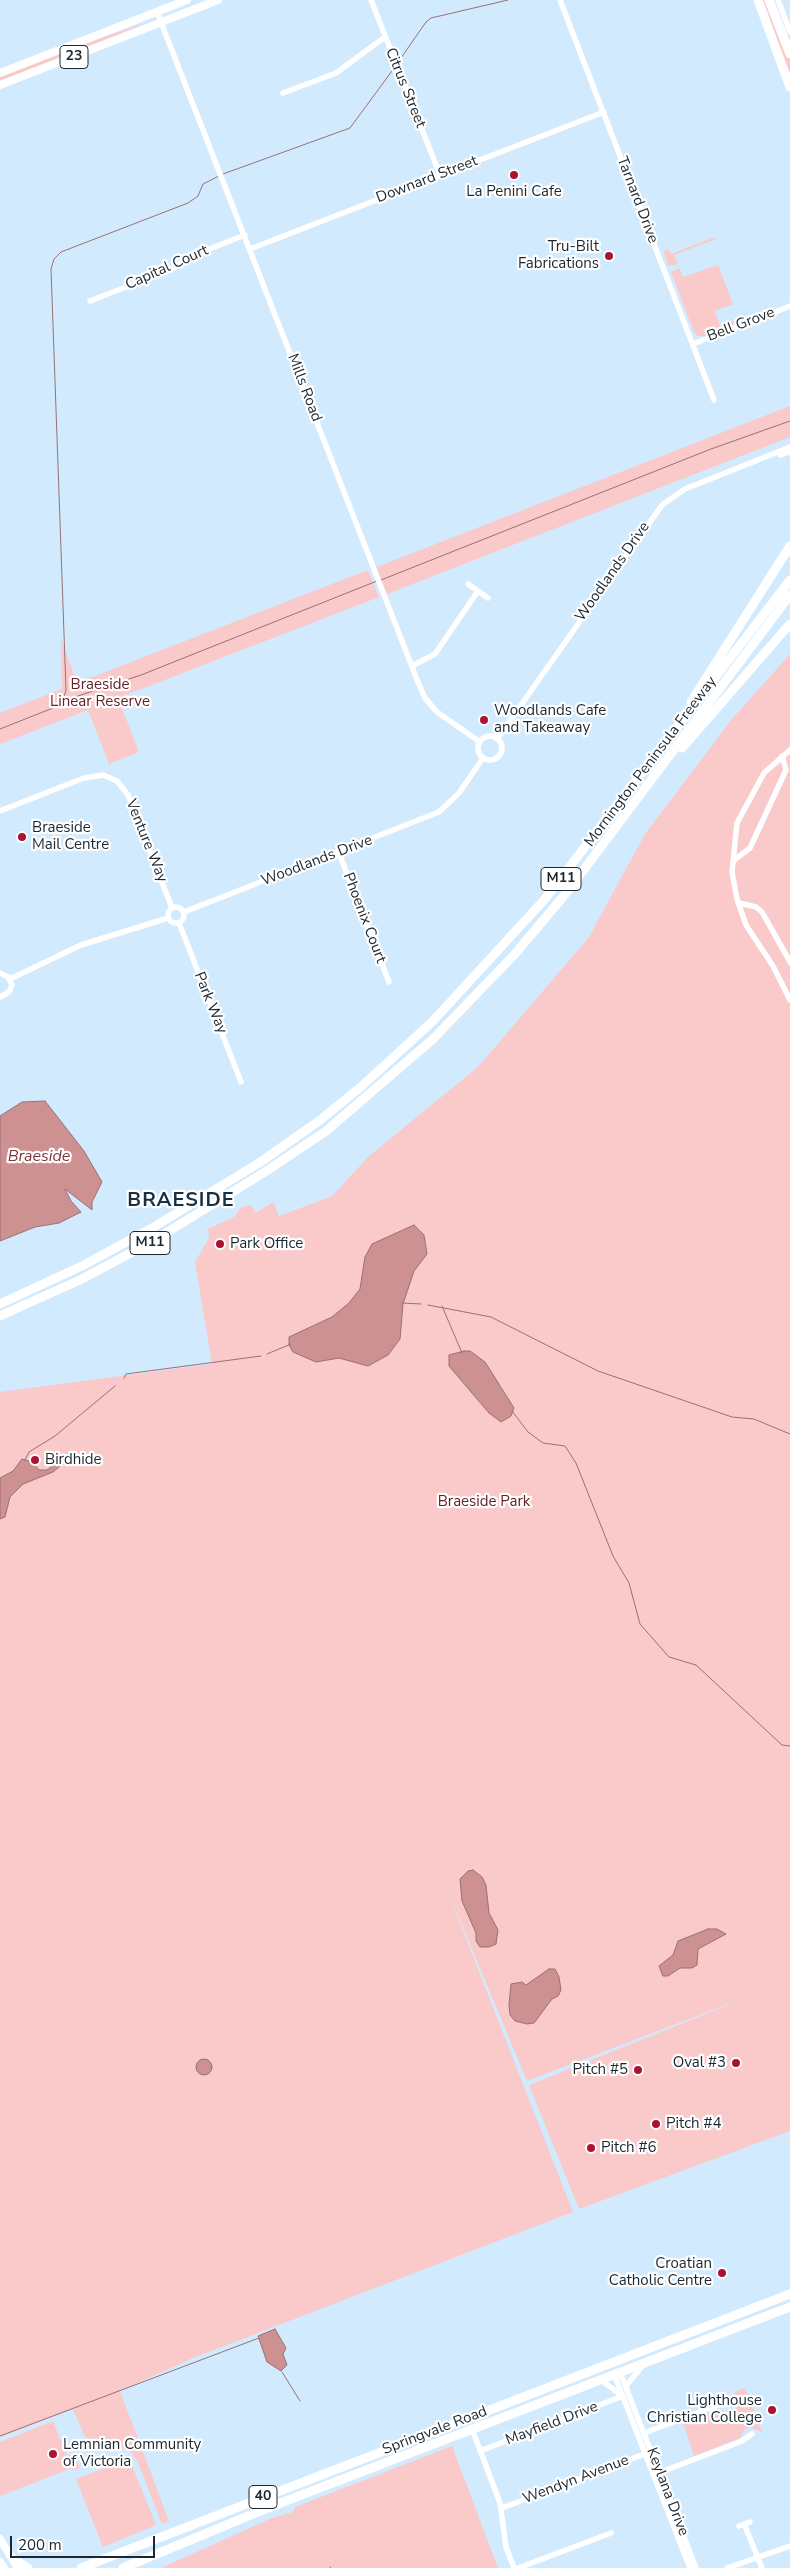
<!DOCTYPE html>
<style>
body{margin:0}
#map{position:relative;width:790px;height:2568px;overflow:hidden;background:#d2eafd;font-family:"Nunito Sans",sans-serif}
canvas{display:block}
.scale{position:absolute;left:10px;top:2536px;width:145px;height:22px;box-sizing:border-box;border:2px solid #1c2730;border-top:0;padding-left:6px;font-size:15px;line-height:18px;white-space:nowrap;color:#1c2730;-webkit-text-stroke:4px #fff;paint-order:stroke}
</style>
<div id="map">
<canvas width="790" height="2568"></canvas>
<div class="scale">200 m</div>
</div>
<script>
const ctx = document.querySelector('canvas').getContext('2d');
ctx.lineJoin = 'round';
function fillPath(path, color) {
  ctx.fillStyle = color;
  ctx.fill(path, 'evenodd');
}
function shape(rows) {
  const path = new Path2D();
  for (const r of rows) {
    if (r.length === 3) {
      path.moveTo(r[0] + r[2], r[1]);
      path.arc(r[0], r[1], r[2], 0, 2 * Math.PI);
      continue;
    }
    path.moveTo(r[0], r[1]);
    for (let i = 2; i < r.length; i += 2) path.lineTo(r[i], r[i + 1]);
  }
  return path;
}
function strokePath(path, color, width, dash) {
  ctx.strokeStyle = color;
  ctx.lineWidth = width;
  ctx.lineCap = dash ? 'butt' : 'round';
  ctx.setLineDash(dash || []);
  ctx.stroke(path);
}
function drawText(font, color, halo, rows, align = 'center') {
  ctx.font = font + ' "Nunito Sans",sans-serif';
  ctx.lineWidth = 4.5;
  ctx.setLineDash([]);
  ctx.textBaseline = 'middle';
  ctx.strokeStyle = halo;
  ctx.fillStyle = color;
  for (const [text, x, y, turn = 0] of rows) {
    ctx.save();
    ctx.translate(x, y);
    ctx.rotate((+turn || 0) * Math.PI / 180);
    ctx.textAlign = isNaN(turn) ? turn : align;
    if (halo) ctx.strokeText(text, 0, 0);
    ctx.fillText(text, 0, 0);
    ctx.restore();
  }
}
const green = shape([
 [763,0,767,0,790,59,790,79],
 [156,20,155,21,0,81,0,77,101,38],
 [715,237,716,239,674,255,678,264,668,266,664,251,668,249,671,254],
 [718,265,733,304,715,311,720,326,745,317,746,320,704,336,698,336,694,332,671,272,679,268,683,277],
 [790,406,790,437,387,594,385,592,377,570,376,567,382,565],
 [368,570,379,597,118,698,139,752,109,764,88,710,0,744,0,713,62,689,61,639,77,683],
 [790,654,790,2131,579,2209,529,2085,765,1990,527,2081,446,1887,573,2212,193,2358,120,2391,169,2521,162,2524,138,2463,132,2453,110,2443,85,2437,73,2409,0,2437,0,1392,212,1364,195,1262,209,1238,208,1229,234,1217,241,1207,251,1205,256,1213,273,1202,279,1216,325,1199,333,1195,369,1156,478,1067,589,937,645,834,732,719],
 [745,2388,762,2432,750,2427,744,2430,740,2438,694,2456,683,2423,719,2410,728,2413,733,2412,738,2406,734,2392],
 [53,2421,67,2456,74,2454,80,2468,73,2470,72,2468,0,2496,0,2442],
 [452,2446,498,2568,161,2568,272,2518,293,2512,295,2507],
 [129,2458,156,2525,103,2547,76,2479]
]);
const water = shape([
 [45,1101,84,1151,102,1182,92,1202,92,1210,65,1189,71,1201,81,1212,59,1223,35,1227,0,1241,0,1116,22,1102,45,1101],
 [414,1225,424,1235,427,1254,414,1271,403,1304,400,1339,388,1355,368,1366,339,1358,316,1362,293,1352,289,1345,289,1337,332,1317,349,1303,360,1289,365,1257,372,1244,414,1225],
 [464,1351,470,1351,485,1362,514,1408,511,1416,501,1422,489,1413,449,1366,449,1355,464,1351],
 [67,1454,66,1461,53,1472,23,1484,10,1497,5,1517,0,1519,0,1478,13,1471,22,1459,32,1462,39,1470,47,1470,67,1454],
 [473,1870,482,1877,486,1885,489,1913,498,1930,496,1944,489,1947,480,1947,476,1941,476,1933,462,1901,460,1879,468,1871,473,1870],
 [708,1929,717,1929,726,1934,698,1949,697,1965,692,1968,680,1968,668,1976,663,1976,659,1966,673,1955,678,1941,708,1929],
 [549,1969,555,1969,559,1977,561,1990,558,1996,552,1999,534,2023,527,2024,515,2021,510,2015,509,2005,511,1984,522,1982,526,1985,549,1969],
 [204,2067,8],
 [275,2329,286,2348,283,2354,287,2365,281,2371,267,2362,258,2336,275,2329]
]);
const stream = shape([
 [401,58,426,22,431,18,508,0],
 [223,174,350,128,392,71],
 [381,580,711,449,790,421],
 [63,701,141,675,377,581],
 [0,729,53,708,63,701,66,690,51,269,54,259,61,252,188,203,198,196,203,184,219,176],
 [402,1303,421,1304],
 [428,1305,491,1317,598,1371,732,1417,754,1419,790,1434],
 [442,1306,462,1353],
 [267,1354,291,1344],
 [124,1378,126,1374,261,1356],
 [512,1411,528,1432,543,1443,565,1446,576,1463,613,1556,629,1583,640,1624,669,1657,696,1665,782,1745,790,1746],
 [25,1460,29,1452,55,1436,115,1386],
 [282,2372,300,2401],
 [0,2436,259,2338],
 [330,2567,331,2568]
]);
const minor = shape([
 [371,0,440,175],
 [560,0,714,400],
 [778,0,790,32],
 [157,12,418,682,425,698,437,712,480,742],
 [283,93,336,73,385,37],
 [250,249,604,112],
 [90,301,172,269,189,257,245,235],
 [693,344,790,306],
 [780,455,790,452],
 [468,584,488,598],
 [412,666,435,654,478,591],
 [490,748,12],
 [497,739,662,505,685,489,790,447],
 [790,750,764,773,737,823,732,872,737,899,746,925,773,966,790,1000],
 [0,811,84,778,103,775,117,781,128,795,172,908],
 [339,853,389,982],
 [733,861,750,848,786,770,782,756],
 [739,903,756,907,762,912,790,962],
 [176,915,8],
 [184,912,439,812,459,793,483,758],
 [179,923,241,1082],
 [0,973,8,977,12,985,9,992,0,997],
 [10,979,81,945,168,918],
 [620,2372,696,2568],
 [614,2374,690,2568],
 [601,2380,621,2395],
 [626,2386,643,2365],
 [472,2429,500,2503,506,2547,514,2568],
 [644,2433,718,2405,729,2404],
 [480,2451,623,2396],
 [656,2474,742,2441,752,2434],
 [502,2508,647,2453],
 [739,2526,750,2522],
 [745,2526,762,2568],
 [518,2568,611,2533],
 [727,2568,790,2546]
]);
const major = shape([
 [0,73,187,0],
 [0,85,218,0],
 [0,2539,18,2568],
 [0,2562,4,2568]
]);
const highway = shape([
 [758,0,790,87],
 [769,0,790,54],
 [691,702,790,546],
 [682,748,790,624],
 [0,1304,82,1266,152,1228,259,1163,319,1121,362,1086,433,1021,545,899,790,580],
 [0,1316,82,1279,153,1241,268,1170,326,1131,433,1039,514,955,567,892,790,595],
 [13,2559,28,2568],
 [81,2568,790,2294],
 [123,2568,265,2509,790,2307]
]);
const markers = [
 [514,175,5,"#aa1331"],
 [609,256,5,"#aa1331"],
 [484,720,5,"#aa1331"],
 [22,837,5,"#aa1331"],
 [220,1244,5,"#aa1331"],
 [35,1460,5,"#aa1331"],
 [736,2063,5,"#aa1331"],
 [638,2070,5,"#aa1331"],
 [656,2124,5,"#aa1331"],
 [591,2148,5,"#aa1331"],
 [722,2273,5,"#aa1331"],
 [772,2410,5,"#aa1331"],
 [53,2454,5,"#aa1331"]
];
const shields = [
 [74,57,28],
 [561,879,40],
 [150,1243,40],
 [263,2497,28]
];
const shieldNames = [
 ["23",74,57],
 ["M11",561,879],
 ["M11",150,1243],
 ["40",263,2497]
];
const streetNames = [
 ["Citrus Street",405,88,68],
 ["Downard Street",427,180,-21],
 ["Tarnard Drive",637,200,69],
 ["Capital Court",167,268,-24],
 ["Bell Grove",741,325,-21],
 ["Mills Road",304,388,69],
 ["Woodlands Drive",613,572,-55],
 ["Mornington Peninsula Freeway",651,762,-53],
 ["Venture Way",146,841,68],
 ["Woodlands Drive",317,861,-21],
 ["Phoenix Court",364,918,69],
 ["Park Way",210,1003,68],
 ["Mayfield Drive",552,2424,-21],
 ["Springvale Road",435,2431,-21],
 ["Wendyn Avenue",576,2480,-21],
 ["Keylana Drive",667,2492,69]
];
const poiNames = [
 ["La Penini Cafe",514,192,"center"],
 ["Tru-Bilt",599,247,"right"],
 ["Fabrications",599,264,"right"],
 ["Woodlands Cafe",494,711],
 ["and Takeaway",494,728],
 ["Braeside",32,828],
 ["Mail Centre",32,845],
 ["Park Office",230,1244],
 ["Birdhide",45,1460],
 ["Oval #3",726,2063,"right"],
 ["Pitch #5",628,2070,"right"],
 ["Pitch #4",666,2124],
 ["Pitch #6",601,2148],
 ["Croatian",712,2264,"right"],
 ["Catholic Centre",712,2281,"right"],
 ["Lighthouse",762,2401,"right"],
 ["Christian College",762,2418,"right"],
 ["Lemnian Community",63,2445],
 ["of Victoria",63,2462]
];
const parkNames = [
 ["Braeside",100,685],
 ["Linear Reserve",100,702],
 ["Braeside Park",484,1502]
];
const waterNames = [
 ["Braeside",39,1157]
];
const districtNames = [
 ["BRAESIDE",181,1201]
];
fillPath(green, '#fac9c9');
fillPath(water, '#cd9191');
strokePath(water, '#987174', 1);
strokePath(stream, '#987174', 1);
strokePath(minor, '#fff', 5.5);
strokePath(major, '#fff', 8);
strokePath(highway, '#fff', 9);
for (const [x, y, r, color] of markers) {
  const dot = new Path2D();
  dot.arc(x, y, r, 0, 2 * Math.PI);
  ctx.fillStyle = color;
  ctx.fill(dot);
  strokePath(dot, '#fff', 2);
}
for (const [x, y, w] of shields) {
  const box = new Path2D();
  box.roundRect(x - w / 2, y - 11.5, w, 23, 4);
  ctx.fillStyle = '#fff';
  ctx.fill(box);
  strokePath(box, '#1c2730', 1);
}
drawText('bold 14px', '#1c2730', null, shieldNames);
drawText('15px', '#1c2730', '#fff', streetNames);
drawText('15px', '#1c2730', '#fff', poiNames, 'left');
drawText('15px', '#672026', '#fff', parkNames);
drawText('italic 16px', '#7f3539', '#fff', waterNames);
ctx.letterSpacing = '1px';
drawText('bold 20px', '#183043', '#fff', districtNames);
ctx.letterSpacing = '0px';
</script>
